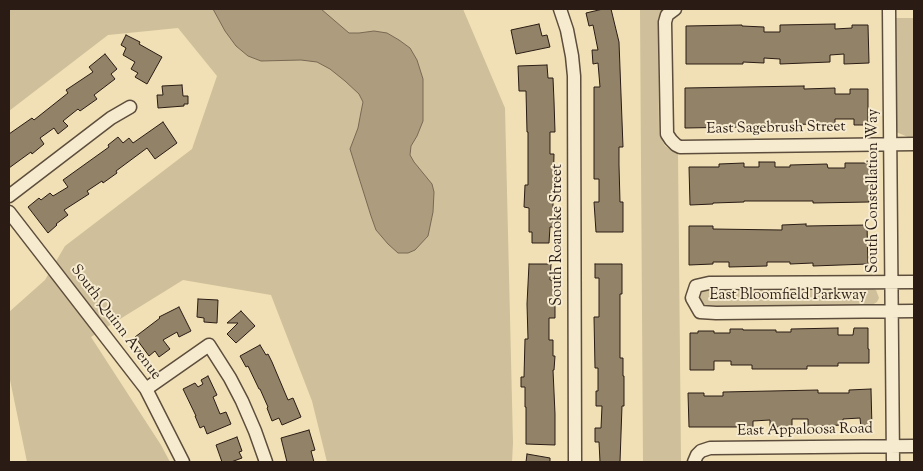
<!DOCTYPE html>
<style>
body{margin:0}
#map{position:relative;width:923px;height:471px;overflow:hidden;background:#f1e0b5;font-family:"Sorts Mill Goudy",serif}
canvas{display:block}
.frame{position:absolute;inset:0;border:10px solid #2a1c14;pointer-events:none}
</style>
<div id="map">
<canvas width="923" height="471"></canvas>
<div class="frame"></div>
</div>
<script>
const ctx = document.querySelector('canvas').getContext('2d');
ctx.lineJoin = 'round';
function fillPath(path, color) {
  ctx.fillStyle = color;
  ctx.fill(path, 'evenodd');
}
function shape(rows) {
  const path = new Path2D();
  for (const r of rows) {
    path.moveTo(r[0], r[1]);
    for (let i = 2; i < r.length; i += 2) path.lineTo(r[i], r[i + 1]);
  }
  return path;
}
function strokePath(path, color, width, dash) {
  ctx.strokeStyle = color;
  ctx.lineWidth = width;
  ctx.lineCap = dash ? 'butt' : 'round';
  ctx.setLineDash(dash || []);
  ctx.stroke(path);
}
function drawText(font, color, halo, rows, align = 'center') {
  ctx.font = font + ' "Sorts Mill Goudy",serif';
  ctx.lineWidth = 4;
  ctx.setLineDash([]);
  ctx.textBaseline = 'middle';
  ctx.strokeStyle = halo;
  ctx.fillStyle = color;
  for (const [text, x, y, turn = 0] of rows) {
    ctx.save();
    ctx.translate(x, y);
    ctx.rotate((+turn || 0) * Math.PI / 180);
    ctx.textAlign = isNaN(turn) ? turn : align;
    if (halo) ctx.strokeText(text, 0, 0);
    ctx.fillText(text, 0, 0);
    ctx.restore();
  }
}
const green = shape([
 [9,9,463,9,505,108,513,443,512,462,327,462,312,401,271,295,183,280,91,337,161,445,170,462,27,462,9,375,9,312,45,280,65,246,192,149,217,76,178,28,108,35,9,111],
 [640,9,664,9,658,19,659,134,665,146,678,154,681,462,643,462],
 [896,18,914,18,914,137,908,137,896,132],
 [707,288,870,288,876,290,879,298,877,302,872,305,709,307,704,306,700,302,699,297,701,292]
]);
const water = shape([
 [213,9,321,9,349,33,359,33,374,31,387,33,399,40,410,48,417,60,423,79,423,121,417,136,411,146,410,155,414,162,432,184,434,192,433,212,428,236,415,250,408,253,398,253,388,244,376,230,371,216,350,149,358,128,361,112,363,102,359,94,345,81,330,69,317,62,301,60,261,61,248,56,236,46,225,31,213,9]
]);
const building = shape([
 [603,9,611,9,619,42,623,147,619,147,619,165,620,202,623,202,623,232,596,232,594,202,599,202,599,179,594,179,594,87,600,87,598,63,593,64,592,50,598,50,593,25,589,26,586,13,603,9],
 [539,24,542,36,547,35,550,47,516,54,511,30,539,24],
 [835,24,835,29,852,28,852,25,868,25,869,63,844,64,844,54,830,55,830,62,780,64,780,59,764,58,764,63,743,62,743,64,686,64,686,26,742,25,742,26,764,27,764,32,780,32,780,25,835,24],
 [126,35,140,42,139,44,162,57,147,84,135,77,138,73,131,69,135,62,123,55,126,48,121,45,126,35],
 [105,54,117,69,111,74,115,79,94,95,97,99,80,111,78,109,63,121,68,126,58,134,54,128,40,138,44,144,32,154,31,152,9,168,9,134,32,118,34,120,68,93,66,90,93,72,89,67,105,54],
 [547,65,548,78,553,78,554,101,555,132,550,132,550,154,554,154,553,195,553,227,550,227,549,243,532,243,532,232,529,232,529,208,524,207,525,185,528,185,528,132,527,132,526,91,519,91,518,66,547,65],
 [182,85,183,96,188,96,188,104,184,104,184,106,158,108,157,95,163,95,162,86,182,85],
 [804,86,804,89,835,88,835,94,850,94,850,89,868,89,868,125,854,125,854,119,835,119,835,126,812,126,812,124,743,126,743,127,685,128,685,88,804,86],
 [163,122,177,143,155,159,147,148,116,171,117,173,103,183,102,181,87,191,89,194,64,210,68,215,56,224,57,225,48,233,28,207,39,198,41,200,50,193,53,196,68,187,63,180,109,147,108,145,118,137,123,143,129,138,133,143,163,122],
 [759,162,775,162,775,167,790,167,790,165,827,164,828,168,845,168,845,163,869,163,869,202,813,203,813,201,744,201,744,202,713,203,713,204,690,205,689,167,719,167,719,164,744,163,744,167,759,167,759,162],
 [806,224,806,226,867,225,868,264,813,266,813,263,790,264,790,262,767,262,767,266,729,267,729,262,713,262,713,264,689,265,689,226,713,226,713,229,782,230,782,225,806,224],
 [529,264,551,264,550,280,555,280,554,304,555,304,555,318,549,318,549,340,553,340,553,356,555,356,554,370,553,370,555,414,555,445,526,444,526,407,525,407,525,387,521,387,521,377,524,377,525,339,528,339,527,304,529,264],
 [595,264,622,264,622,294,620,294,620,358,623,358,623,376,624,376,624,406,622,406,620,462,600,462,599,442,595,442,595,428,601,428,602,406,596,406,596,391,598,391,598,368,595,368,594,317,599,317,599,278,595,278,595,264],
 [198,299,218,300,217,323,204,322,204,318,197,317,198,299],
 [179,307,191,331,179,337,177,332,163,340,170,349,159,357,155,351,149,356,135,337,160,318,159,317,179,307],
 [241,311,255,326,236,343,227,334,238,323,227,323,241,311],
 [838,328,838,335,853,335,854,328,868,328,868,349,869,349,869,363,838,363,838,366,807,366,807,369,752,369,752,365,731,365,731,361,714,361,714,370,690,370,690,333,698,333,698,331,714,331,714,333,730,333,730,329,743,329,743,330,776,330,776,332,791,332,791,329,838,328],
 [260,345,266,355,268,354,272,362,288,400,293,398,301,417,282,425,279,418,272,421,267,408,268,407,260,389,259,389,248,366,246,367,240,356,260,345],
 [208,376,217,395,213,397,220,414,226,412,231,424,207,434,204,426,200,428,195,416,196,416,183,389,195,383,198,387,203,384,201,380,208,376],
 [871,389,872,428,861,428,860,418,843,419,843,425,818,426,818,428,808,429,808,419,792,419,792,427,770,427,770,420,753,421,753,429,742,429,742,427,689,427,688,393,704,393,704,396,723,396,723,392,818,390,818,393,849,393,849,390,871,389],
 [309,430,315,450,311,451,314,462,287,462,281,438,309,430],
 [237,437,242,451,239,452,242,458,231,462,222,462,216,445,237,437],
 [527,454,550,458,550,462,526,462,527,454]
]);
const minor = shape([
 [560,9,567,30,572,56,574,76,575,462],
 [675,9,667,15,665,22,667,134,671,140,676,145,680,147,914,144],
 [889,9,893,462],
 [9,196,111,118,130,107],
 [9,212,146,389,183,462],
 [914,282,709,283,696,286,692,298,700,312,716,313,914,311],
 [146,389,209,345,230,378,242,401,255,431,266,462],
 [694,462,697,455,701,451,710,448,914,446]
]);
const streetNames = [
 ["East Sagebrush Street",776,129,-1],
 ["South Constellation Way",874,191,-90],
 ["South Roanoke Street",558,235,-90],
 ["East Bloomfield Parkway",788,296],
 ["South Quinn Avenue",115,323,53],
 ["East Appaloosa Road",805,431,-1]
];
fillPath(green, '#cfbf9a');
fillPath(water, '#ad9d7e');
strokePath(water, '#796954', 1);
fillPath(building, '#918268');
strokePath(building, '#2a1c14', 1);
strokePath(minor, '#5c4d3c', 15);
strokePath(minor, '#f6ebcf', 12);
drawText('15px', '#2a1c14', '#f6ebcf', streetNames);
</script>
